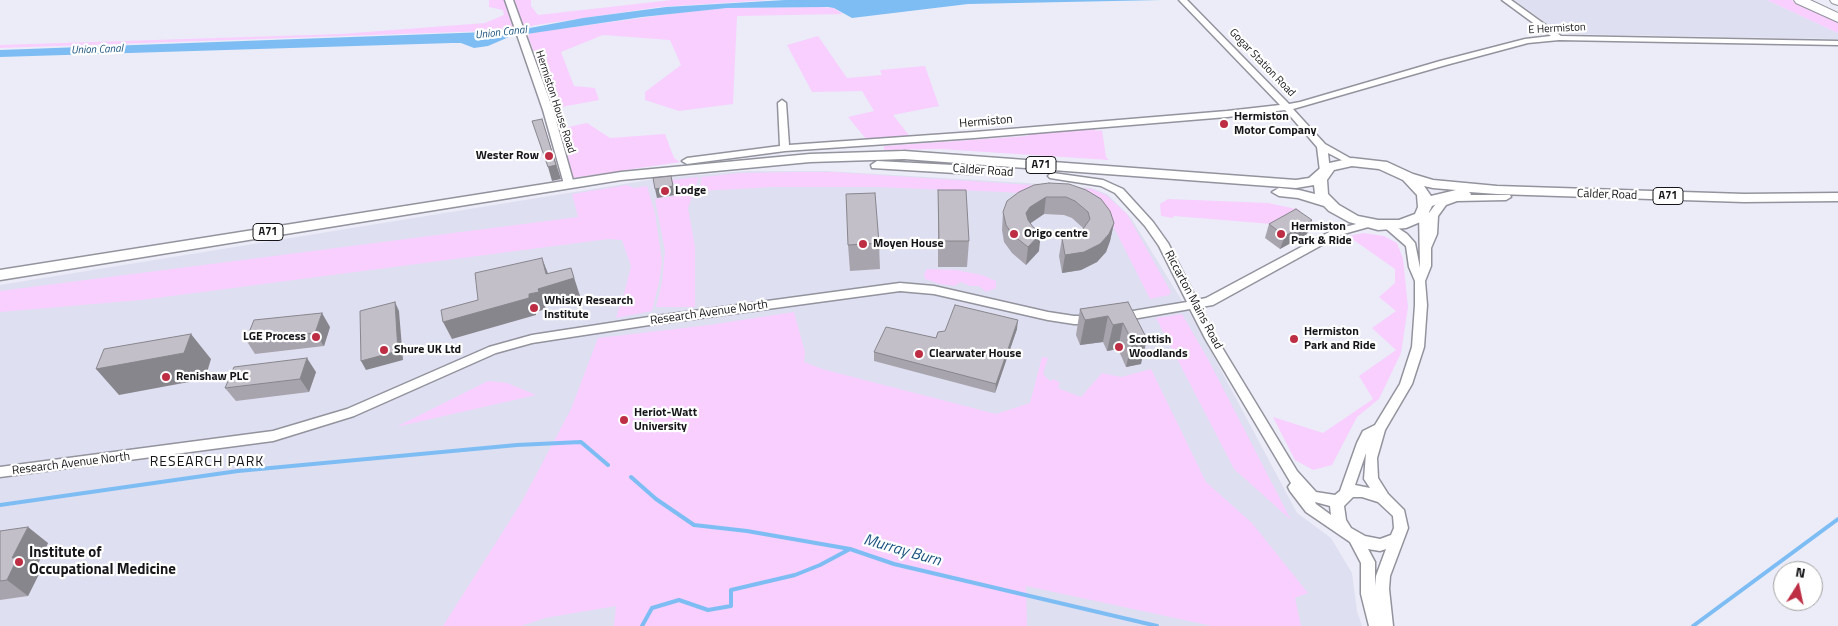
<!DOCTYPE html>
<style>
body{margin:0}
#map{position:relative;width:1838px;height:626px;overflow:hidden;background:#ebecf7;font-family:"Titillium Web",sans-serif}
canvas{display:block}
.north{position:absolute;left:1773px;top:561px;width:50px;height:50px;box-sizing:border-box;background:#fff;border:1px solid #a2a2a3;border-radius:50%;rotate:10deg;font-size:14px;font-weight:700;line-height:20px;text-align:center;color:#16161a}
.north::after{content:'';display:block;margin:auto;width:18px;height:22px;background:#bd2d44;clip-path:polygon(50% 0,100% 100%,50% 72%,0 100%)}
</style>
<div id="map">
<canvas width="1838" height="626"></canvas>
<div class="north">N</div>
</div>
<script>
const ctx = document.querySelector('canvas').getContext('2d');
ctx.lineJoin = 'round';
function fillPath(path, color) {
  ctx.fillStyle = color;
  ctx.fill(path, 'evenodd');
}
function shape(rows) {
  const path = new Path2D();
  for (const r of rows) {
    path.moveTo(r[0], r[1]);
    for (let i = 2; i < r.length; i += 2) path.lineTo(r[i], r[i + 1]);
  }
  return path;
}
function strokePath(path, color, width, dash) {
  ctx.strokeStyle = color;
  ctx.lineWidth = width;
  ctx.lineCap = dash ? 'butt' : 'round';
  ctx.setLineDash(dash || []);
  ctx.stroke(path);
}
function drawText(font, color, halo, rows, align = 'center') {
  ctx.font = font + ' "Titillium Web",sans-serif';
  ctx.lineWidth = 4.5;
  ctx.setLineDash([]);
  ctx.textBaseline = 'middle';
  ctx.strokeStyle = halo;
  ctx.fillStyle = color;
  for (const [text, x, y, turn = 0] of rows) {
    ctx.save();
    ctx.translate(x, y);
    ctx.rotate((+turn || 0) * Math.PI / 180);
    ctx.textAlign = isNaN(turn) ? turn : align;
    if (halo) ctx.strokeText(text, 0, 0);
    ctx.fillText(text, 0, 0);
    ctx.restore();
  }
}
const built = shape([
 [1514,0,1767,0,1838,33,1838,39,1562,34],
 [746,171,826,171,1060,185,1091,188,1107,194,1131,218,1197,325,1297,513,1331,538,1352,573,1357,611,1362,626,0,626,0,285,661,178]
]);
const green = shape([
 [489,0,531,0,531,6,538,15,672,0,770,0,659,7,536,25,516,30,0,48,0,45,341,34,485,23,504,15,503,10,489,7],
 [1767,0,1791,0,1838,21,1838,33],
 [820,7,834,8,843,14,737,16,733,104,679,111,645,100,645,92,681,65,670,40,603,35,561,52,574,86,595,88,599,100,556,108,528,37,530,33,677,13,727,8],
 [818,36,847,78,882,75,880,70,925,66,939,106,893,115,911,138,867,140,848,117,874,111,862,91,812,92,787,45],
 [587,123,610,138,665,134,674,158,680,162,572,178,559,129],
 [1095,128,1095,131,1102,130,1106,157,1109,160,940,149,884,150,884,146,1028,136,1028,134],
 [794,172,833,172,1092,189,1106,195,1127,214,1171,292,1169,295,1150,299,1108,216,1079,198,1004,192,876,187,773,187,700,191,701,177,741,173],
 [699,177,688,208,695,247,695,307,656,307,662,282,665,251,655,199,675,196,675,183,662,186,662,181],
 [627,185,634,188,647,186,655,213,662,262,659,283,652,311,616,318,624,294,631,266,622,240,608,239,141,300,0,312,0,291,578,217,572,194],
 [1168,199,1268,203,1301,210,1272,224,1174,216,1173,218,1161,216,1160,204],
 [1364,233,1384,236,1397,243,1403,259,1408,307,1401,353,1379,399,1357,417,1332,465,1313,470,1295,460,1273,417,1323,433,1373,399,1359,376,1396,350,1372,328,1396,311,1379,297,1395,283,1395,269,1348,236],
 [927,269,956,270,982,275,996,281,996,288,986,292,979,286,970,286,961,282,955,286,940,284,925,279,924,274],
 [794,312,805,352,804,362,822,369,996,414,1030,403,1042,357,1048,358,1043,374,1050,381,1054,379,1060,383,1058,388,1081,397,1102,373,1121,377,1151,369,1206,482,1252,523,1308,593,1295,598,1301,626,1212,626,1026,586,1027,626,614,626,616,606,545,618,521,626,443,626,521,503,571,409,598,338,709,325],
 [1182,314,1209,361,1291,520,1234,469,1156,318],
 [488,381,507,383,536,395,396,427]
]);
const water = shape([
 [785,0,1162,0,968,4,852,18,834,8,828,7,727,8,642,17,520,35,509,37,488,46,474,48,461,43,452,43,0,57,0,50,514,31,583,18,666,7]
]);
const stream = shape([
 [631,477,656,499,694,525,747,531,850,549],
 [0,505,238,471,517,445,581,442,608,465],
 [642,626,652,608,679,600,708,610,731,606,731,590,795,575,820,565,850,549,894,564,1157,626],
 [1693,626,1838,519]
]);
const minor = shape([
 [505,0,513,0,553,110,574,184,572,186,566,186,564,184,543,110,505,0],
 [1179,0,1187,0,1289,104,1300,102,1440,61,1525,39,1551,36,1502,0,1511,0,1561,36,1838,41,1838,45,1559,40,1528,43,1446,65,1293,109,1325,144,1357,162,1352,165,1349,164,1328,153,1330,171,1325,174,1320,171,1317,147,1285,110,1227,117,974,138,785,151,687,164,682,161,687,158,780,146,778,103,782,100,786,103,789,145,974,132,1227,111,1280,105,1179,0],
 [1053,173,1103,180,1123,189,1153,222,1168,243,1197,300,1206,298,1333,230,1368,221,1372,222,1373,224,1372,226,1340,235,1213,305,1201,307,1215,336,1297,471,1316,492,1335,495,1340,491,1357,443,1363,431,1375,425,1400,384,1412,347,1415,305,1415,281,1409,267,1406,246,1383,226,1388,223,1392,224,1407,234,1415,243,1420,268,1419,210,1420,208,1428,208,1429,213,1438,201,1456,195,1510,195,1511,197,1506,200,1457,201,1446,205,1438,216,1437,234,1431,248,1431,266,1425,281,1427,305,1424,347,1412,384,1385,430,1377,458,1378,478,1388,494,1404,510,1408,528,1390,576,1389,589,1393,626,1369,626,1361,594,1361,563,1350,542,1306,512,1290,491,1288,487,1291,483,1206,340,1190,309,1121,321,1117,320,1115,317,1117,314,1121,313,1187,302,1159,246,1145,226,1115,193,1101,186,1050,178,1048,176,1050,174,1053,173],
 [1366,453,1364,479,1370,488,1355,485,1366,453],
 [1353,497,1362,497,1378,502,1393,516,1394,528,1391,535,1380,539,1365,536,1351,528,1346,520,1344,506,1353,497],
 [1315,502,1330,506,1331,515,1316,504,1315,502],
 [1368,549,1380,551,1386,549,1376,576,1375,586,1375,562,1368,549],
 [900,283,934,286,1048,312,1074,316,1093,316,1099,320,1093,324,1074,324,1048,320,934,294,900,291,649,325,532,343,496,353,354,416,273,441,0,477,0,467,273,431,347,409,489,347,532,335,649,317,900,283]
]);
const major = shape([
 [904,151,1296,180,1309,178,1325,164,1352,158,1387,162,1413,174,1433,180,1497,186,1744,194,1838,193,1838,201,1744,202,1497,194,1469,192,1471,194,1469,197,1450,199,1432,206,1425,220,1406,228,1378,230,1349,222,1329,211,1324,206,1298,198,1279,196,1272,192,1279,188,1299,190,1315,194,1314,185,1296,188,904,159,810,162,621,180,0,280,0,270,621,172,810,154,904,151],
 [1352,166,1379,169,1403,180,1417,195,1418,207,1415,214,1399,220,1378,220,1358,216,1339,205,1328,194,1327,180,1334,170,1352,166],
 [1424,186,1433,188,1456,190,1431,196,1424,186],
 [877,161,972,166,978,170,972,174,872,168,871,165,877,161]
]);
const highway = shape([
 [1794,0,1810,0,1838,13,1838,22,1796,3,1794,0],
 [1830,0,1838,0,1838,5,1832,3,1830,0]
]);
const wall = shape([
 [1049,183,1114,223,1110,241,1106,252,1097,262,1081,270,1062,273,1059,256,1062,238,1081,232,1083,228,1072,218,1064,215,1044,214,1030,223,1039,251,1026,265,1012,253,1004,242,1002,230,1003,212],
 [938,190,969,241,967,267,938,267],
 [1312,220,1307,234,1280,249,1265,238,1269,224],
 [879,243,880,269,850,271,848,245],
 [1128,302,1141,364,1126,367,1118,349,1107,351,1103,342,1080,345,1076,335,1080,309],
 [330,327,324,346,255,354,246,340],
 [1017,329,995,393,874,361,874,352,936,338],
 [316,372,309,392,236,401,225,388],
 [0,531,48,543,35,570,39,574,28,596,0,600]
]);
const shadedWall = shape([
 [542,119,561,179,552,181,548,167],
 [671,176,675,195,657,198,655,189],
 [1046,197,1044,214,1028,225,1026,213,1030,207],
 [1312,220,1307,234,1280,249,1285,236],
 [1114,223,1110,241,1106,252,1097,262,1081,270,1062,273,1065,255],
 [1041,233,1039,251,1026,265,1028,247],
 [542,258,549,276,571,268,580,296,545,306,546,309,536,312,536,315,452,339,443,322,529,294,538,289,546,274],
 [395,302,399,311,403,360,366,370,361,361],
 [322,313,330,327,324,346,315,333],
 [1108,316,1103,342,1080,345,1085,320],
 [1018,320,1017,329,995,393,996,384],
 [1123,323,1118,349,1107,351,1113,325],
 [191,334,211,359,205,379,119,395,96,369],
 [1147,339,1141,364,1126,367,1132,341],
 [307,358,316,372,309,392,300,379],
 [28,527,48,543,35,570,39,574,28,596,7,580,12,558]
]);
const building = shape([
 [542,119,556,165,548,167,532,121,542,119],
 [671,176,673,186,655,189,653,178,671,176],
 [1049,183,1069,184,1086,190,1101,199,1110,211,1114,223,1109,234,1100,244,1084,252,1065,255,1062,238,1081,232,1090,219,1088,212,1075,201,1066,197,1046,197,1030,207,1026,213,1028,220,1033,227,1041,233,1028,247,1013,235,1006,225,1003,212,1007,201,1019,192,1034,185,1049,183],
 [938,190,966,190,969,241,939,241,938,190],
 [875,193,879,243,848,245,846,194,875,193],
 [1296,209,1312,220,1285,236,1269,224,1296,209],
 [542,258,546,274,571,268,574,278,538,289,539,292,529,294,529,298,443,322,441,310,478,300,475,273,542,258],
 [395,302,398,351,361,361,360,311,395,302],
 [1128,302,1147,339,1132,341,1123,323,1113,325,1108,316,1085,320,1080,309,1128,302],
 [955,305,1018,320,996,384,874,352,886,327,936,338,938,332,945,331,955,305],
 [322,313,315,333,246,340,254,320,322,313],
 [191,334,184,353,96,369,104,349,191,334],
 [307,358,300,379,225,388,234,367,307,358],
 [28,527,12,558,18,557,7,580,0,581,0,531,28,527]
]);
const markers = [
 [1224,124,5,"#bd2d44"],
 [549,156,5,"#bd2d44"],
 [665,191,5,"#bd2d44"],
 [1014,234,5,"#bd2d44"],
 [1281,234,5,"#bd2d44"],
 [863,244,5,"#bd2d44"],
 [534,308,5,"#bd2d44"],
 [316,337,5,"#bd2d44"],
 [1294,339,5,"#bd2d44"],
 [1119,347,5,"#bd2d44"],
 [384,350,5,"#bd2d44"],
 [919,354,5,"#bd2d44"],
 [166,377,5,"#bd2d44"],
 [624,420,5,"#bd2d44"],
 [19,562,5,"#bd2d44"]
];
const farStreetnames = [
 ["E Hermiston",1557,29,-3],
 ["Gogar Station Road",1262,63,46],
 ["Hermiston House Road",555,102,72]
];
const farWaternames = [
 ["Union Canal",501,33,-6],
 ["Union Canal",97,50,-2]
];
const shields = [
 [1041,165,30],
 [1668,196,30],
 [268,232,30]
];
const shieldNames = [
 ["A71",1041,165],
 ["A71",1668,196],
 ["A71",268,232]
];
const poiNames = [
 ["Hermiston",1234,117],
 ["Motor Company",1234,131],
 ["Wester Row",539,156,"right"],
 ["Lodge",675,191],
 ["Hermiston",1291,227],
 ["Park & Ride",1291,241],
 ["Origo centre",1024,234],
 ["Moyen House",873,244],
 ["Whisky Research",544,301],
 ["Institute",544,315],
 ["Hermiston",1304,332],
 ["Park and Ride",1304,346],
 ["LGE Process",306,337,"right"],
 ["Scottish",1129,340],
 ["Woodlands",1129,354],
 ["Shure UK Ltd",394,350],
 ["Clearwater House",929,354],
 ["Renishaw PLC",176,377],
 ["Heriot-Watt",634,413],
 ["University",634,427]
];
const streetNames = [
 ["Hermiston",986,122,-5],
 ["Calder Road",983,171,4],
 ["Calder Road",1607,195,2],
 ["Riccarton Mains Road",1193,300,62],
 ["Research Avenue North",709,313,-8],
 ["Research Avenue North",71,464,-7]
];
const neighbourhoodNames = [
 ["RESEARCH PARK",207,463]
];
const nearPoinames = [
 ["Institute of",29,553],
 ["Occupational Medicine",29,570]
];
const nearWaternames = [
 ["Murray Burn",902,551,16]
];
fillPath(built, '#dedff1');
fillPath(green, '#f8cfff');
fillPath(water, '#7ebdf4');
strokePath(stream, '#7ebdf4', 4);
strokePath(minor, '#92939d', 3);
strokePath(major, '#92939d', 3);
strokePath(highway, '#92939d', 2);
fillPath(minor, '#fff');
fillPath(major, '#fff');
fillPath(highway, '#fff');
fillPath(wall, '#a8a4ad');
fillPath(shadedWall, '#88868d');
fillPath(building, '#c3bfc9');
strokePath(building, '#88868d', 1);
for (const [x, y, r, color] of markers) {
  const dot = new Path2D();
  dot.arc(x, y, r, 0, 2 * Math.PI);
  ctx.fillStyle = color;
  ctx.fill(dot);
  strokePath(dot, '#fff', 2);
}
drawText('11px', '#16161a', '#fff', farStreetnames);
drawText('italic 11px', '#1b5582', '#fff', farWaternames);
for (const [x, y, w] of shields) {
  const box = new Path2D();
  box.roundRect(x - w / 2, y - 8.5, w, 17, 4);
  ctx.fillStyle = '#fff';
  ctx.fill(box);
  strokePath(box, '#16161a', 1);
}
drawText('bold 11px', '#16161a', null, shieldNames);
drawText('bold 12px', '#16161a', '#fff', poiNames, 'left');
drawText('12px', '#16161a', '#fff', streetNames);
ctx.letterSpacing = '1px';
drawText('14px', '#16161a', '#fff', neighbourhoodNames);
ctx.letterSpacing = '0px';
drawText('bold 15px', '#16161a', '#fff', nearPoinames, 'left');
drawText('italic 16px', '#1b5582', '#fff', nearWaternames);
</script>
